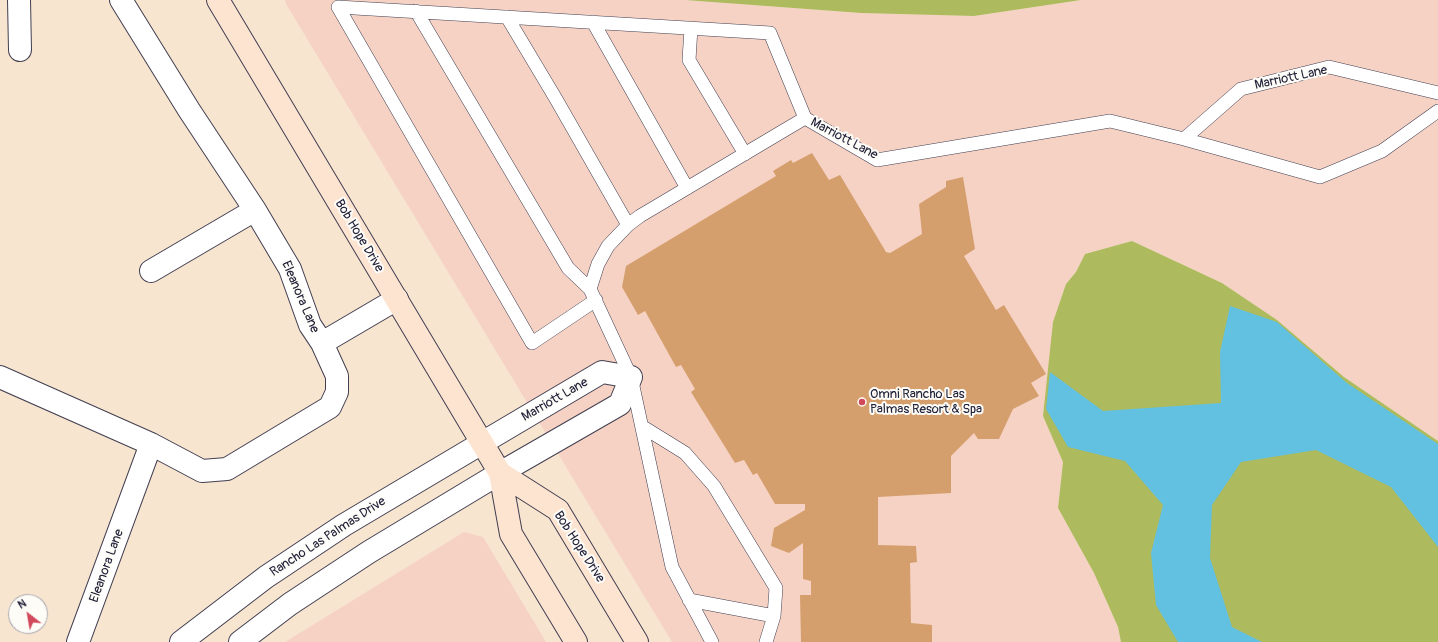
<!DOCTYPE html>
<style>
body{margin:0}
#map{position:relative;width:1438px;height:642px;overflow:hidden;background:#f7e5d0;font-family:Pangolin,sans-serif}
canvas{display:block}
.north{position:absolute;left:8px;top:594px;width:40px;height:40px;box-sizing:border-box;background:#fdfcf7;border:1px solid #a5a5ac;border-radius:50%;rotate:329deg;font-size:11px;font-weight:700;line-height:16px;text-align:center;color:#22223b}
.north::after{content:'';display:block;margin:auto;width:14px;height:18px;background:#d1495b;clip-path:polygon(50% 0,100% 100%,50% 72%,0 100%)}
</style>
<div id="map">
<canvas width="1438" height="642"></canvas>
<div class="north">N</div>
</div>
<script>
const ctx = document.querySelector('canvas').getContext('2d');
ctx.lineJoin = 'round';
function fillPath(path, color) {
  ctx.fillStyle = color;
  ctx.fill(path, 'evenodd');
}
function shape(rows) {
  const path = new Path2D();
  for (const r of rows) {
    path.moveTo(r[0], r[1]);
    for (let i = 2; i < r.length; i += 2) path.lineTo(r[i], r[i + 1]);
  }
  return path;
}
function strokePath(path, color, width, dash) {
  ctx.strokeStyle = color;
  ctx.lineWidth = width;
  ctx.lineCap = dash ? 'butt' : 'round';
  ctx.setLineDash(dash || []);
  ctx.stroke(path);
}
function drawText(font, color, halo, rows, align = 'center') {
  ctx.font = font + ' Pangolin,sans-serif';
  ctx.lineWidth = 4;
  ctx.setLineDash([]);
  ctx.textBaseline = 'middle';
  ctx.strokeStyle = halo;
  ctx.fillStyle = color;
  for (const [text, x, y, turn = 0] of rows) {
    ctx.save();
    ctx.translate(x, y);
    ctx.rotate((+turn || 0) * Math.PI / 180);
    ctx.textAlign = isNaN(turn) ? turn : align;
    if (halo) ctx.strokeText(text, 0, 0);
    ctx.fillText(text, 0, 0);
    ctx.restore();
  }
}
const built = shape([
 [285,0,685,0,861,13,974,16,1081,0,1438,0,1438,441,1344,377,1277,320,1222,283,1132,241,1085,254,1076,272,1066,284,1054,322,1043,416,1063,462,1058,508,1094,573,1118,627,1121,642,672,642,286,4],
 [464,532,483,537,546,642,285,642]
]);
const green = shape([
 [685,0,1081,0,974,16,861,13],
 [1132,241,1222,283,1277,320,1344,377,1438,441,1438,642,1121,642,1118,627,1094,573,1058,508,1063,462,1043,416,1053,322,1066,284,1076,272,1085,254]
]);
const water = shape([
 [1230,306,1277,322,1347,383,1438,444,1438,547,1391,487,1316,450,1241,462,1212,505,1210,558,1232,627,1262,642,1178,642,1156,605,1151,553,1163,505,1125,461,1068,447,1046,409,1050,372,1103,411,1221,403,1220,352]
]);
const building = shape([
 [812,153,829,180,840,175,886,252,890,253,922,234,919,204,946,187,946,181,963,177,975,249,964,256,996,310,1004,305,1046,374,1031,383,1039,396,1013,409,999,439,978,439,974,433,951,456,951,493,878,497,878,545,916,546,917,562,910,563,911,623,932,625,932,642,801,642,800,595,811,595,811,581,803,579,803,543,789,553,771,546,774,528,805,510,805,504,775,504,757,473,753,475,744,460,735,463,691,392,695,389,681,365,676,367,645,311,638,315,622,287,626,266,776,176,773,171,791,160,793,163]
]);
const service = shape([
 [416,11,568,268,590,289],
 [507,17,556,99,628,225],
 [593,22,687,188],
 [691,28,689,60,745,154],
 [1184,139,1320,177,1382,151,1438,111],
 [596,300,532,343,338,7,770,33,805,118],
 [643,427,685,453,714,486,776,588,774,616,766,642],
 [689,600,774,616],
 [712,642,672,567,631,377,590,289,598,264,608,246,628,225,640,216,805,118,877,160,1110,121,1184,139,1241,89,1329,67,1438,93]
]);
const minor = shape([
 [19,0,20,50],
 [151,271,255,210],
 [322,343,397,299],
 [0,377,151,444,202,471,227,469,330,407,337,392,337,376,322,343,310,325,290,269,255,210,189,110,121,0],
 [482,443,602,372,631,377,620,404,500,473],
 [78,642,151,444]
]);
const tertiary = shape([
 [181,642,266,577,344,525,482,443],
 [240,642,290,604,369,552,500,473]
]);
const secondary = shape([
 [218,0,500,473,511,534,576,642],
 [500,473,558,510,637,642]
]);
const markers = [
 [862,402,4,"#d1495b"]
];
const streetNames = [
 ["Marriott Lane",1291,78,-12],
 ["Marriott Lane",844,139,28],
 ["Bob Hope Drive",359,236,59],
 ["Eleanora Lane",300,297,67],
 ["Marriott Lane",555,400,-30],
 ["Rancho Las Palmas Drive",328,537,-33],
 ["Bob Hope Drive",579,547,57],
 ["Eleanora Lane",107,566,-70]
];
const poiNames = [
 ["Omni Rancho Las",870,395],
 ["Palmas Resort & Spa",870,410]
];
fillPath(built, '#f6d2c4');
fillPath(green, '#adbb5e');
fillPath(water, '#62c0e0');
fillPath(building, '#d59f6d');
strokePath(service, '#423f51', 14);
strokePath(minor, '#423f51', 24);
strokePath(tertiary, '#423f51', 24);
strokePath(secondary, '#423f51', 24);
strokePath(service, '#fff', 13);
strokePath(minor, '#fff', 22);
strokePath(tertiary, '#fff', 22);
strokePath(secondary, '#fde4d1', 22);
for (const [x, y, r, color] of markers) {
  const dot = new Path2D();
  dot.arc(x, y, r, 0, 2 * Math.PI);
  ctx.fillStyle = color;
  ctx.fill(dot);
  strokePath(dot, '#fdfcf7', 1.5);
}
drawText('13px', '#22223b', '#fdfcf7', streetNames);
drawText('13px', '#22223b', '#fdfcf7', poiNames, 'left');
</script>
